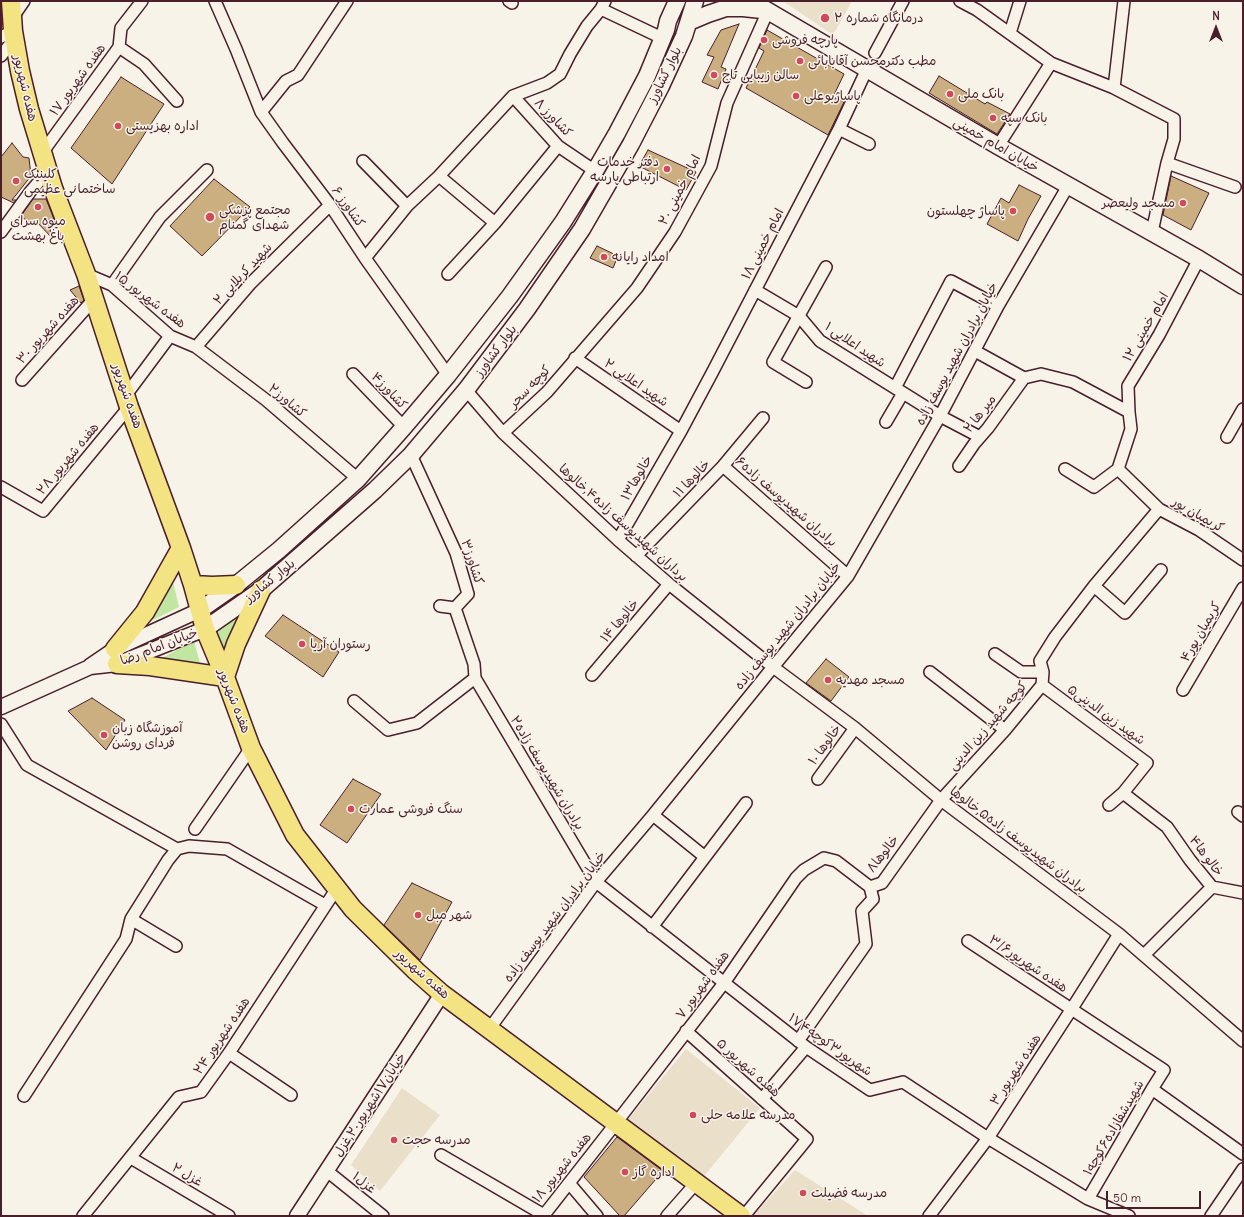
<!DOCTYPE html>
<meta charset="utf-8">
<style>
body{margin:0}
#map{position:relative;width:1244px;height:1217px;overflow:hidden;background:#f7f3e8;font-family:Delius,sans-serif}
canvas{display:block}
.frame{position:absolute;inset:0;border:2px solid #4a1f2b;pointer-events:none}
.north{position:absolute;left:1196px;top:8px;width:40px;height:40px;-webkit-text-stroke:3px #f7f3e8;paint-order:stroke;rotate:0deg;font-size:11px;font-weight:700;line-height:16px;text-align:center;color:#4a1f2b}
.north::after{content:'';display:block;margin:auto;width:14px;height:18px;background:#4a1f2b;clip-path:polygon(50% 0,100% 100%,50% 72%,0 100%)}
.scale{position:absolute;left:1106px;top:1191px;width:95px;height:18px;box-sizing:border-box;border:2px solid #4a1f2b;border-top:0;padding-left:5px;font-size:12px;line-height:14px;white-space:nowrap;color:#4a1f2b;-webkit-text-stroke:3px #f7f3e8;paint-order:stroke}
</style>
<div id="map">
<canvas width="1244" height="1217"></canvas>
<div class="frame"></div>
<div class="north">N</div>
<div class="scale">50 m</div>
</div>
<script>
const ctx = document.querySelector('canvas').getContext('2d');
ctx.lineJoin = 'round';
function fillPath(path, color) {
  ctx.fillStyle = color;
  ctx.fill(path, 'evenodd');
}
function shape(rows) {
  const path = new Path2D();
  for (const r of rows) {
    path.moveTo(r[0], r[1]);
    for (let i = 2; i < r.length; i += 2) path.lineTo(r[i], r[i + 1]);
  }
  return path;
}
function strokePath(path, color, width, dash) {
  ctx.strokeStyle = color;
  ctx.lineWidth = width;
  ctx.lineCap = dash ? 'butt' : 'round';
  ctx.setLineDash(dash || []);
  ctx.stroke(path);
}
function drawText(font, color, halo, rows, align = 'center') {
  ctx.font = font + ' Delius,"Playpen Sans Arabic",sans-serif';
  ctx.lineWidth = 3;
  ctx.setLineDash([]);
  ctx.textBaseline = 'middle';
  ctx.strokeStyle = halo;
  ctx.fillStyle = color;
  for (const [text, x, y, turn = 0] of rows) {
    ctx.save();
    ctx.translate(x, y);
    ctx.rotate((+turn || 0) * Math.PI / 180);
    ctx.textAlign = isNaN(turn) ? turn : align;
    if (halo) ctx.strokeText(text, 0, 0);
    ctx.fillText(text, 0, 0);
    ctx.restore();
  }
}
const built = shape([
 [783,1,852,1,833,35],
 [686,1049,760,1108,700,1181,626,1122],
 [402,1088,440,1115,380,1191,351,1165],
 [795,1170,868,1216,754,1215]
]);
const green = shape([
 [173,582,179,607,143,625],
 [239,616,224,651,217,632],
 [194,641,201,667,160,659]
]);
const building = shape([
 [739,24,721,67,726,69,718,89,702,82,714,57,707,55,721,30,739,24],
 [767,30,844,74,833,97,844,102,828,135,746,88,764,51,759,48,767,30],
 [939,76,985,104,987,102,1010,114,997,134,929,93,939,76],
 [121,77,164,104,112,184,71,148,121,77],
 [12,143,23,157,29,158,31,176,12,200,16,200,14,203,1,197,1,157,12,143],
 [648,150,696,172,686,190,639,166,648,150],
 [1171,176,1209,193,1191,230,1163,215,1171,176],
 [214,179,250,207,202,256,170,226,214,179],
 [1019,185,1041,196,1028,219,1018,241,987,224,1001,198,1009,203,1019,185],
 [33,199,46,199,54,219,47,220,53,239,36,221,32,225,21,216,33,199],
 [597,246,618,256,613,268,590,258,597,246],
 [79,286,84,300,81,303,70,290,79,286],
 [283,615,339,652,323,677,265,636,283,615],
 [826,659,849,677,831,701,806,683,826,659],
 [92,698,125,720,106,750,68,711,92,698],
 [353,779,381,794,347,843,320,825,353,779],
 [412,883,452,902,420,960,384,925,412,883],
 [617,1137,663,1171,624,1216,620,1216,584,1177,617,1137]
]);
const minor = shape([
 [215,1,236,49,261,112,283,143,330,205,365,258,448,375],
 [509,1,512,3],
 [960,1,977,10,1051,63,1114,88,1174,119,1174,139,1167,163,1152,232],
 [601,9,662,38],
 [13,17,24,1],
 [1010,33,1020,1],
 [1,37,13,31],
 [119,47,144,64,177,101],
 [875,53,903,1],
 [1,56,14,39],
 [1114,88,1124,1],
 [513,96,558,146,595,171],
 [261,112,286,81,298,75,347,1],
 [839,129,869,144],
 [998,146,1051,63],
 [42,153,119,47,121,28,142,1],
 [363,161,407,206],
 [1167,163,1235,187],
 [439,176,495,223],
 [1,232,30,192,48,171],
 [365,258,407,206,439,176,513,96,547,83,560,74,570,54,587,26,601,9,605,1],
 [1199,259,1159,335,1128,386,1129,412,1131,429,1118,469,1159,509,1199,530,1243,560],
 [86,274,112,285,170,336,196,347,266,400,358,479],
 [448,274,495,223,558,146],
 [112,285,160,217,207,170],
 [755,290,799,316,820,341,940,416,980,437],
 [196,347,251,283,330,205],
 [975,351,1024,378],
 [575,358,681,431],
 [353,374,404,427],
 [1024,378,1041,374,1073,382,1129,412],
 [22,380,95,298],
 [806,382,773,362,826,267],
 [895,388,951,281,998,306],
 [466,390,503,433,618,540,669,584,773,667,855,728,941,800,1119,934,1243,1041],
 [126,395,170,336],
 [886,422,903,393],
 [503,433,547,392,637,288,675,232,711,166,727,103,768,11],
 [1227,437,1243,409],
 [411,455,456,553,468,594,455,608,474,664,475,678,596,882,806,1047,870,1090,903,1082,988,1138,1088,1199,1129,1216],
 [723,466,848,576],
 [959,466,974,444,988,428,1024,378],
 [1065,469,1094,487,1118,469],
 [1,487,43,511,129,407],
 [618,540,681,431,712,373,839,129,867,69],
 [636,556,723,466,763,418],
 [1094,586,1125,613,1161,570],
 [440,606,455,608],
 [995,654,1021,672,1043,672],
 [930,672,1005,730],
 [592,675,669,584],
 [1042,685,1147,763,1123,793,1109,805],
 [1183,690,1243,588],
 [354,701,388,730,417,723,475,678],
 [1,724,27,765,177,849],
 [818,779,855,728],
 [1123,793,1167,827,1190,860,1212,887,1144,955],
 [1238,812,1243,816],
 [653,815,705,857],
 [195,829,251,748],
 [1212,887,1243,893],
 [131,919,176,946],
 [652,927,746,803],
 [968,941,1164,1070,1152,1089,1088,1199],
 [490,1028,596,882,653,815,773,667,848,576,940,416,998,306,1068,186],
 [686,1031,807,1139,744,1216],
 [798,1041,866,944,862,911,873,899,870,887],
 [229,1053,291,1095],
 [1152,1089,1243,1154],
 [24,1096,126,939,131,919,168,860,177,849,189,846,227,849,325,905],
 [762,1099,806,1047],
 [441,1155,544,1215,616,1123,724,983,796,878,804,870,824,858,836,861,870,887,882,883,941,800,1005,730,1042,685,1043,672,1040,661,1055,637,1094,586,1159,509],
 [131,1158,229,1216],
 [327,1171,383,1216],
 [569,1183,597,1216],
 [83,1216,179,1097,201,1092,229,1053,337,888],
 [667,1216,696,1183],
 [929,1216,988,1138,1071,1010,1119,934],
 [1211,1216,1243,1169]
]);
const tertiary = shape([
 [90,666,115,649,200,610],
 [1,707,90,667,117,664,205,629],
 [297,1216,442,994]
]);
const secondary = shape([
 [751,1,998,146,1199,259,1243,286],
 [689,22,708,14,726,8,743,8,762,10],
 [200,610,236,585,279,550,358,479,404,427,448,375,510,296,563,222,595,171,617,133,647,76,666,30,668,21,677,1],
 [205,629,261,590,375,490,411,455,466,390,527,309,582,229,631,144,661,86,684,36,695,1]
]);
const primary = shape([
 [11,1,13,31,20,71,29,109,53,188,86,274,129,407,181,548,193,585,205,629,225,677,251,748,295,835,353,909,416,971,442,994,741,1216],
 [193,585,212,586,236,585],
 [115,649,145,612,181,548],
 [117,664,150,666,225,677,236,644,261,590]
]);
const markers = [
 [825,18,5,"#d1495b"],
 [764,40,4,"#d1495b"],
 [800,61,4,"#d1495b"],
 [714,75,4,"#d1495b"],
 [950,94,4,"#d1495b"],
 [796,96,4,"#d1495b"],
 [993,118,4,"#d1495b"],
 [118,126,4,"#d1495b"],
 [667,169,4,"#d1495b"],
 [16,181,4,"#d1495b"],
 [1183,203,4,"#d1495b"],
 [38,207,4,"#d1495b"],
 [1013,211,4,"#d1495b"],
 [210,217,5,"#d1495b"],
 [604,257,4,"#d1495b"],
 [302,644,4,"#d1495b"],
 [828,680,4,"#d1495b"],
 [104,735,4,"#d1495b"],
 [351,809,4,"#d1495b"],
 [418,915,4,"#d1495b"],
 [693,1115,4,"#d1495b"],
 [394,1140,4,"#d1495b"],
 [625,1172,4,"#d1495b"],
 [803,1193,4,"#d1495b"]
];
const poiNames = [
 ["درمانگاه شماره ۲",834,18],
 ["پارچه فروشی",772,40],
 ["مطب دکترمحسن آقابابائی",808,61],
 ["سالن زیبایی تاج",722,75],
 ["بانک ملی",958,94],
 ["پاساژبوعلی",804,96],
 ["بانک سپه",1001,118],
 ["اداره بهزیستی",126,126],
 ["دفتر خدمات",659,162,"right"],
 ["ارتباطی پارسه",659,177,"right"],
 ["کلینیک",24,174],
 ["ساختمانی عظیمی",24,189],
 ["مسجد ولیعصر",1175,203,"right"],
 ["مجتمع پزشکی",219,210],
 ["شهدای گمنام",219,225],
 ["پاساژ چهلستون",1005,211,"right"],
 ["میوه سرای",38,221,"center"],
 ["باغ بهشت",38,236,"center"],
 ["امداد رایانه",612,257],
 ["رستوران آریا",310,644],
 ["مسجد مهدیه",836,680],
 ["آموزشگاه زبان",112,728],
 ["فردای روشن",112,743],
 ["سنگ فروشی عمارت",359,809],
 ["شهر مبل",426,915],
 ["مدرسه علامه حلی",701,1115],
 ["مدرسه حجت",402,1140],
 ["اداره گاز",633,1172],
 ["مدرسه فضیلت",811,1193]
];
const streetNames = [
 ["بلوار کشاورز",665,75,-64],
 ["هفده شهریور ۱۷",78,80,-54],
 ["هفده شهریور",25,88,77],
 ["کشاورز ۸",553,118,46],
 ["خیابان امام خمینی",996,145,30],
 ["امام خمینی ۲۰",680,190,-63],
 ["کشاورز ۶",348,207,55],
 ["امام خمینی ۱۸",763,244,-63],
 ["شهید کربلایی ۲",243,274,-47],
 ["هفده شهریور ۱۵",150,300,37],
 ["امام خمینی ۱۲",1146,327,-60],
 ["هفده شهریور ۳۰",48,330,-48],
 ["شهید اعلایی ۱",855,345,34],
 ["بلوار کشاورز",496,351,-53],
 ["خیابان برادران شهید یوسف زاده",957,354,-62],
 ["شهید اعلایی ۲",636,383,34],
 ["کوچه سحر",530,387,-46],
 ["کشاورز۴",389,391,47],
 ["هفده شهریور",127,396,71],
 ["کشاورز۲",287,401,40],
 ["میر ها ۲",980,414,-52],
 ["هفده شهریور ۲۸",68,459,-50],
 ["خالوها۱۳",637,478,-60],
 ["خالوها ۱۱",692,479,-46],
 ["برادران شهیدیوسف زاده۶",786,502,41],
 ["کریمیان پور",1198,515,30],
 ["برداران شهیدیوسف زاده۴,خالوها",623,523,42],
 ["کشاورز۳",472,562,72],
 ["بلوار کشاورز",270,581,-39],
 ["خالوها ۱۴",620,621,-50],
 ["خیابان برادران شهید یوسف زاده",788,626,-51],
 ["کریمیان پور۴",1201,632,-60],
 ["خیابان امام رضا",159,647,-21],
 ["هفده شهریور",234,701,69],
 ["شهید زین الدینی۵",1106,715,36],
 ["کوچه شهید زین الدینی",988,726,-49],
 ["خالوها ۱۰",825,745,-54],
 ["برادران شهیدیوسف زاده۲",547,773,59],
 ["برادران شهیدیوسف زاده۵,خالوها",1018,840,37],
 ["خالوها۸",883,854,-52],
 ["خالو ها۴",1206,856,53],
 ["خیابان برادران شهید یوسف زاده",555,917,-53],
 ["هفده شهریور۳/۶",1028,964,34],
 ["هفده شهریور",422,974,42],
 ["هفده شهریور ۷",703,985,-54],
 ["هفده شهریور ۲۴",222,1036,-56],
 ["۱۷شهریور۳کوچه۴",830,1045,35],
 ["هفده شهریور ۵",748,1068,42],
 ["هفده شهریور ۳",1016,1070,-57],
 ["خیابان۱۷شهریور۲۰,غزل",370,1105,-57],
 ["شهیدشفازاده۶کوچه۱",1114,1128,-60],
 ["هفده شهریور ۱۸",562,1168,-51],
 ["غزل ۲",187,1175,31],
 ["غزل۱",364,1183,39]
];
fillPath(built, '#eadfc9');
fillPath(green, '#c1e6a1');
fillPath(building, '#cbaf81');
strokePath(building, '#4a1f2b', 1);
strokePath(minor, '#4a1f2b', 14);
strokePath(tertiary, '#4a1f2b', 17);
strokePath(secondary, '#4a1f2b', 19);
strokePath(primary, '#4a1f2b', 21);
strokePath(minor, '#f7f3e8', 11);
strokePath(tertiary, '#f7f3e8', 14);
strokePath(secondary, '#f7f3e8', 16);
strokePath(primary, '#f4e382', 18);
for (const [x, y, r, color] of markers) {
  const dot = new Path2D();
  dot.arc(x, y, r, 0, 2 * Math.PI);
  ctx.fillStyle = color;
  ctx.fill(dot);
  strokePath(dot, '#f7f3e8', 1.5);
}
drawText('13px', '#4a1f2b', '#f7f3e8', poiNames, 'left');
drawText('13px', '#4a1f2b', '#f7f3e8', streetNames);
</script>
